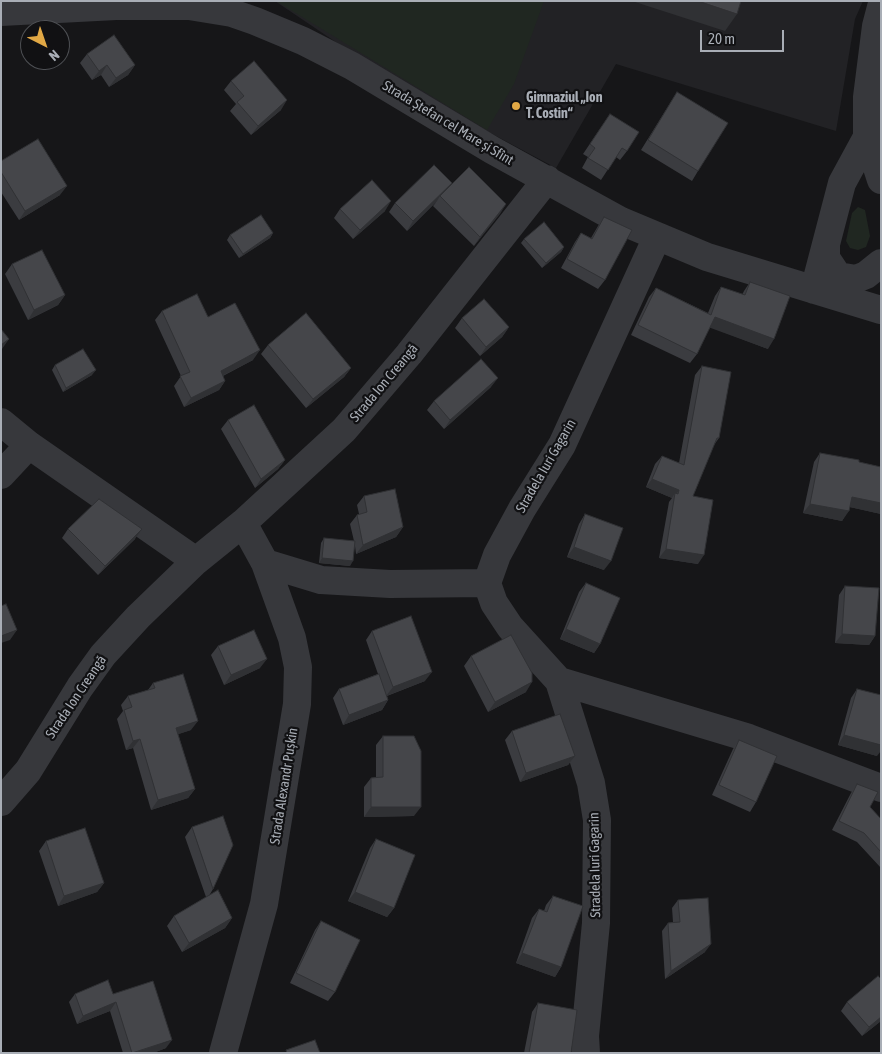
<!DOCTYPE html>
<meta charset="utf-8">
<style>
body{margin:0}
#map{position:relative;width:882px;height:1054px;overflow:hidden;background:#161618;font-family:"Asap Condensed",sans-serif}
canvas{display:block}
.frame{position:absolute;inset:0;border:2px solid #a9aeb6;pointer-events:none}
.north{position:absolute;left:20px;top:20px;width:50px;height:50px;box-sizing:border-box;background:#111113;border:1px solid #4e5054;border-radius:50%;rotate:139deg;font-size:14px;font-weight:700;line-height:20px;text-align:center;color:#a9aeb6}
.north::after{content:'';display:block;margin:auto;width:18px;height:22px;background:#e1a845;clip-path:polygon(50% 0,100% 100%,50% 72%,0 100%)}
.scale{position:absolute;left:700px;top:30px;width:84px;height:22px;box-sizing:border-box;border:2px solid #a9aeb6;border-top:0;padding-left:6px;font-size:15px;line-height:18px;white-space:nowrap;color:#a9aeb6;-webkit-text-stroke:4px #111113;paint-order:stroke}
</style>
<div id="map">
<canvas width="882" height="1054"></canvas>
<div class="frame"></div>
<div class="north">N</div>
<div class="scale">20 m</div>
</div>
<script>
const ctx = document.querySelector('canvas').getContext('2d');
ctx.lineJoin = 'round';
function fillPath(path, color) {
  ctx.fillStyle = color;
  ctx.fill(path, 'evenodd');
}
function shape(rows) {
  const path = new Path2D();
  for (const r of rows) {
    path.moveTo(r[0], r[1]);
    for (let i = 2; i < r.length; i += 2) path.lineTo(r[i], r[i + 1]);
  }
  return path;
}
function strokePath(path, color, width, dash) {
  ctx.strokeStyle = color;
  ctx.lineWidth = width;
  ctx.lineCap = dash ? 'butt' : 'round';
  ctx.setLineDash(dash || []);
  ctx.stroke(path);
}
function drawText(font, color, halo, rows, align = 'center') {
  ctx.font = font + ' "Asap Condensed",sans-serif';
  ctx.lineWidth = 4.5;
  ctx.setLineDash([]);
  ctx.textBaseline = 'middle';
  ctx.strokeStyle = halo;
  ctx.fillStyle = color;
  for (const [text, x, y, turn = 0] of rows) {
    ctx.save();
    ctx.translate(x, y);
    ctx.rotate((+turn || 0) * Math.PI / 180);
    ctx.textAlign = isNaN(turn) ? turn : align;
    if (halo) ctx.strokeText(text, 0, 0);
    ctx.fillText(text, 0, 0);
    ctx.restore();
  }
}
const built = shape([
 [275,1,863,1,855,19,836,131,616,64,556,168,395,82]
]);
const green = shape([
 [276,1,544,1,514,84,487,130],
 [858,207,865,210,870,236,866,247,858,250,850,248,846,241,852,213]
]);
const minor = shape([
 [881,7,876,26,867,97,867,137,881,180],
 [1,12,116,6,189,6,232,13,255,21,303,41,352,66,492,150,621,221,707,257,881,310],
 [657,237,562,445,522,509,497,555,487,583,494,603,510,627,559,681,749,738,881,788],
 [826,246,826,258,838,276,856,279,866,275,881,263],
 [814,290,842,183,867,137],
 [1,422,29,445,196,561],
 [1,475,29,445],
 [265,563,321,580,390,584,487,583],
 [559,681,591,783,597,820,596,923,585,1036,586,1053],
 [1,802,28,771,80,687,103,655,138,617,196,561,243,523,344,430,409,354,547,179],
 [223,1053,264,904,297,704,298,667,292,638,265,563,243,523]
]);
const wall = shape([
 [87,54,135,65,128,75,109,87,101,75,92,80,80,63],
 [231,81,281,110,251,135,230,111,236,104,224,90],
 [677,92,698,171,692,181,641,150],
 [610,114,627,151,620,160,616,157,601,180,582,168,588,157,583,154],
 [1,161,60,195,19,220,1,192],
 [452,183,449,187,506,204,474,246,433,206,437,201,407,231,389,212,395,203],
 [340,209,385,211,353,239,334,218],
 [604,217,605,280,598,289,561,268,575,242,581,233,591,238,598,226],
 [273,233,270,238,239,258,227,240,230,235],
 [524,239,564,247,561,252,542,268,521,243],
 [12,264,65,295,58,305,28,320,5,274],
 [750,282,768,349,710,327,697,354,690,363,631,335,649,297,656,288,708,313,715,296,721,287,742,295,744,291],
 [162,311,208,317,253,360,223,376,225,381,219,390,184,407,174,386,181,376,155,320],
 [462,318,509,327,502,337,480,356,455,328],
 [268,345,351,368,344,377,306,408,261,354],
 [55,365,92,375,63,392,52,370],
 [702,366,719,438,714,445,693,496,698,564,659,558,669,502,672,498,646,487,655,464,662,456,679,463,695,375],
 [491,387,444,429,427,410,434,401],
 [228,420,285,460,278,469,255,488,221,429],
 [820,453,881,467,881,514,850,507,842,521,803,513,814,462],
 [364,496,403,527,396,537,356,554,355,546,350,566,319,563,321,543,324,538,354,541,350,524,357,515,359,514,357,505],
 [585,514,604,570,567,557,579,524],
 [68,529,135,539,98,575,62,538],
 [586,583,600,644,594,653,560,639,579,592],
 [845,586,875,636,869,645,835,643,839,595],
 [372,631,425,681,387,696,388,700,382,710,343,725,333,698,339,689,378,674,366,640],
 [218,646,260,668,224,685,211,655],
 [471,656,526,692,488,712,464,666],
 [153,683,191,730,178,734,195,789,188,798,151,810,133,748,126,750,117,719,123,711,121,705,128,696,148,690],
 [857,689,877,756,838,745,851,698],
 [512,731,575,756,568,765,520,782,505,740],
 [383,736,414,816,364,817,364,787,371,778,376,777,376,745],
 [739,740,756,802,750,812,712,795,733,749],
 [857,784,870,807,881,819,881,868,857,842,832,830,851,793],
 [192,827,213,889,209,896,232,918,225,928,182,952,167,926,174,916,206,897,185,837],
 [376,839,394,908,387,917,348,901,370,848],
 [46,841,104,883,97,892,58,906,39,851],
 [553,896,561,967,555,977,516,963,532,918,539,909,544,911,546,905],
 [678,900,705,952,665,979,662,931,668,923,673,922,672,908],
 [321,921,335,992,328,1001,290,983,315,930],
 [881,979,881,1021,862,1036,841,1011,847,1002],
 [75,994,113,994,166,1048,153,1053,123,1053,110,1011,77,1024,69,1002],
 [538,1003,571,1053,524,1053,532,1012]
]);
const shadedWall = shape([
 [632,1,698,1,737,14,725,31],
 [107,65,101,75,92,80,99,71],
 [135,65,128,75,109,87,116,78],
 [287,100,281,110,251,135,258,126],
 [452,183,445,192,440,196,437,201,407,231,413,221],
 [67,186,60,195,19,220,25,211],
 [391,201,385,211,353,239,360,230],
 [506,204,500,214,474,246,480,237],
 [273,233,270,238,239,258,243,254],
 [564,247,561,252,542,268,546,263],
 [65,295,58,305,28,320,34,310],
 [715,317,774,339,768,349,708,327],
 [509,327,502,337,480,356,486,347],
 [9,339,2,349,1,349,1,345],
 [260,350,253,360,214,380,221,371],
 [351,368,344,377,306,408,313,399],
 [96,370,92,375,63,392,66,388],
 [498,378,491,387,444,429,450,420],
 [225,381,219,390,184,407,191,398],
 [285,460,278,469,255,488,261,479],
 [652,479,679,490,675,496,675,493,672,498,646,487],
 [852,497,881,503,881,514,845,506],
 [810,504,849,511,842,521,803,513],
 [403,527,396,537,356,554,363,545],
 [142,529,135,539,98,575,105,566],
 [574,547,611,561,604,570,567,557],
 [666,549,704,555,698,564,659,558],
 [322,558,353,561,350,566,319,563],
 [566,629,600,644,594,653,560,639],
 [17,630,10,640,1,643,1,636],
 [842,634,875,636,869,645,835,643],
 [267,659,260,668,224,685,231,675],
 [432,672,425,681,386,696,393,687],
 [532,682,526,692,488,712,495,702],
 [388,700,382,710,343,725,349,715],
 [198,721,191,730,170,737,176,728],
 [844,735,881,745,881,751,877,756,838,745],
 [140,739,133,748,126,750,133,741],
 [575,756,568,765,520,782,526,773],
 [195,789,188,798,151,810,158,800],
 [371,807,421,807,414,816,364,817],
 [104,883,97,892,58,906,64,896],
 [355,892,394,908,387,917,348,901],
 [232,918,225,928,182,952,189,943],
 [711,944,705,952,665,979,671,971],
 [522,953,561,967,555,977,516,963],
 [116,1002,110,1011,77,1024,83,1016],
 [881,1017,881,1021,862,1036,869,1027],
 [172,1040,166,1048,153,1053,134,1053]
]);
const building = shape([
 [698,1,741,1,737,14,698,1],
 [114,35,135,65,116,78,107,65,99,71,87,54,114,35],
 [254,61,287,100,258,126,237,102,244,96,231,81,254,61],
 [677,92,728,123,698,171,648,140,677,92],
 [610,114,639,132,627,151,622,148,608,170,588,158,595,148,590,144,610,114],
 [38,139,67,186,25,211,1,172,1,161,38,139],
 [434,165,452,183,413,221,395,203,434,165],
 [469,167,506,204,480,237,440,196,469,167],
 [372,180,391,201,360,230,340,209,372,180],
 [261,215,273,233,243,254,230,235,261,215],
 [604,217,632,230,605,280,567,259,581,233,592,239,604,217],
 [544,222,564,247,546,263,524,239,544,222],
 [42,250,65,295,34,310,12,264,42,250],
 [750,282,790,296,774,339,715,317,697,354,638,325,656,288,711,315,721,287,745,295,750,282],
 [197,294,208,317,235,303,260,350,221,371,225,381,191,398,180,376,190,372,162,311,197,294],
 [484,299,509,327,486,347,462,318,484,299],
 [306,313,351,368,313,399,268,345,306,313],
 [1,329,9,339,1,345,1,329],
 [83,349,96,370,66,388,55,365,83,349],
 [481,359,498,378,450,420,434,401,481,359],
 [702,366,731,372,719,438,717,438,693,496,713,500,704,555,666,549,675,493,678,494,679,490,652,479,662,456,684,465,702,366],
 [254,405,285,460,261,479,228,420,254,405],
 [820,453,859,460,859,462,881,467,881,503,852,497,849,511,810,504,820,453],
 [395,489,403,527,363,545,357,515,367,512,364,496,395,489],
 [99,499,142,529,105,566,68,529,99,499],
 [585,514,623,528,611,561,574,547,585,514],
 [324,538,355,541,353,561,322,558,324,538],
 [586,583,620,598,600,644,566,629,586,583],
 [845,586,879,588,875,636,842,634,845,586],
 [6,604,17,630,1,636,1,606,6,604],
 [411,616,432,672,393,687,372,631,411,616],
 [254,630,267,659,231,675,218,646,254,630],
 [511,635,532,673,532,682,495,702,471,656,511,635],
 [183,674,198,721,176,728,195,789,158,800,140,739,133,741,124,710,132,707,128,696,155,688,153,683,183,674],
 [379,674,388,700,349,715,339,689,379,674],
 [857,689,881,695,881,745,844,735,857,689],
 [560,714,575,756,526,773,512,731,560,714],
 [383,736,414,736,421,751,421,807,371,807,371,778,383,777,383,736],
 [739,740,777,756,756,802,719,785,739,740],
 [857,784,878,792,870,807,881,819,881,852,864,833,839,821,857,784],
 [223,816,233,845,213,889,192,827,223,816],
 [85,828,104,883,64,896,46,841,85,828],
 [376,839,415,855,394,908,355,892,376,839],
 [218,890,232,918,189,943,174,916,218,890],
 [553,896,583,906,561,967,522,953,539,909,547,912,553,896],
 [708,898,711,944,671,971,668,923,680,922,678,900,708,898],
 [321,921,360,940,335,992,296,973,321,921],
 [878,976,881,979,881,1017,869,1027,847,1002,878,976],
 [108,980,113,994,153,981,172,1040,132,1053,116,1002,83,1016,75,994,108,980],
 [538,1003,577,1010,571,1053,529,1053,538,1003],
 [315,1040,320,1053,287,1053,286,1050,315,1040]
]);
const markers = [
 [516,106,5,"#e1a845"]
];
const poiNames = [
 ["Gimnaziul „Ion",526,98],
 ["T. Costin“",526,114]
];
const streetNames = [
 ["Strada Ștefan cel Mare și Sfînt",448,123,31],
 ["Strada Ion Creangă",384,383,-50],
 ["Stradela Iuri Gagarin",546,466,-60],
 ["Strada Ion Creangă",76,697,-56],
 ["Strada Alexandr Pușkin",284,786,-81],
 ["Stradela Iuri Gagarin",595,865,-91]
];
fillPath(built, '#222225');
fillPath(green, '#202721');
strokePath(minor, '#37383c', 28);
fillPath(wall, '#3b3c40');
fillPath(shadedWall, '#303134');
fillPath(building, '#45464a');
strokePath(building, '#303134', 1);
for (const [x, y, r, color] of markers) {
  const dot = new Path2D();
  dot.arc(x, y, r, 0, 2 * Math.PI);
  ctx.fillStyle = color;
  ctx.fill(dot);
  strokePath(dot, '#111113', 2);
}
drawText('bold 14px', '#a9aeb6', '#111113', poiNames, 'left');
drawText('14px', '#a9aeb6', '#111113', streetNames);
</script>
